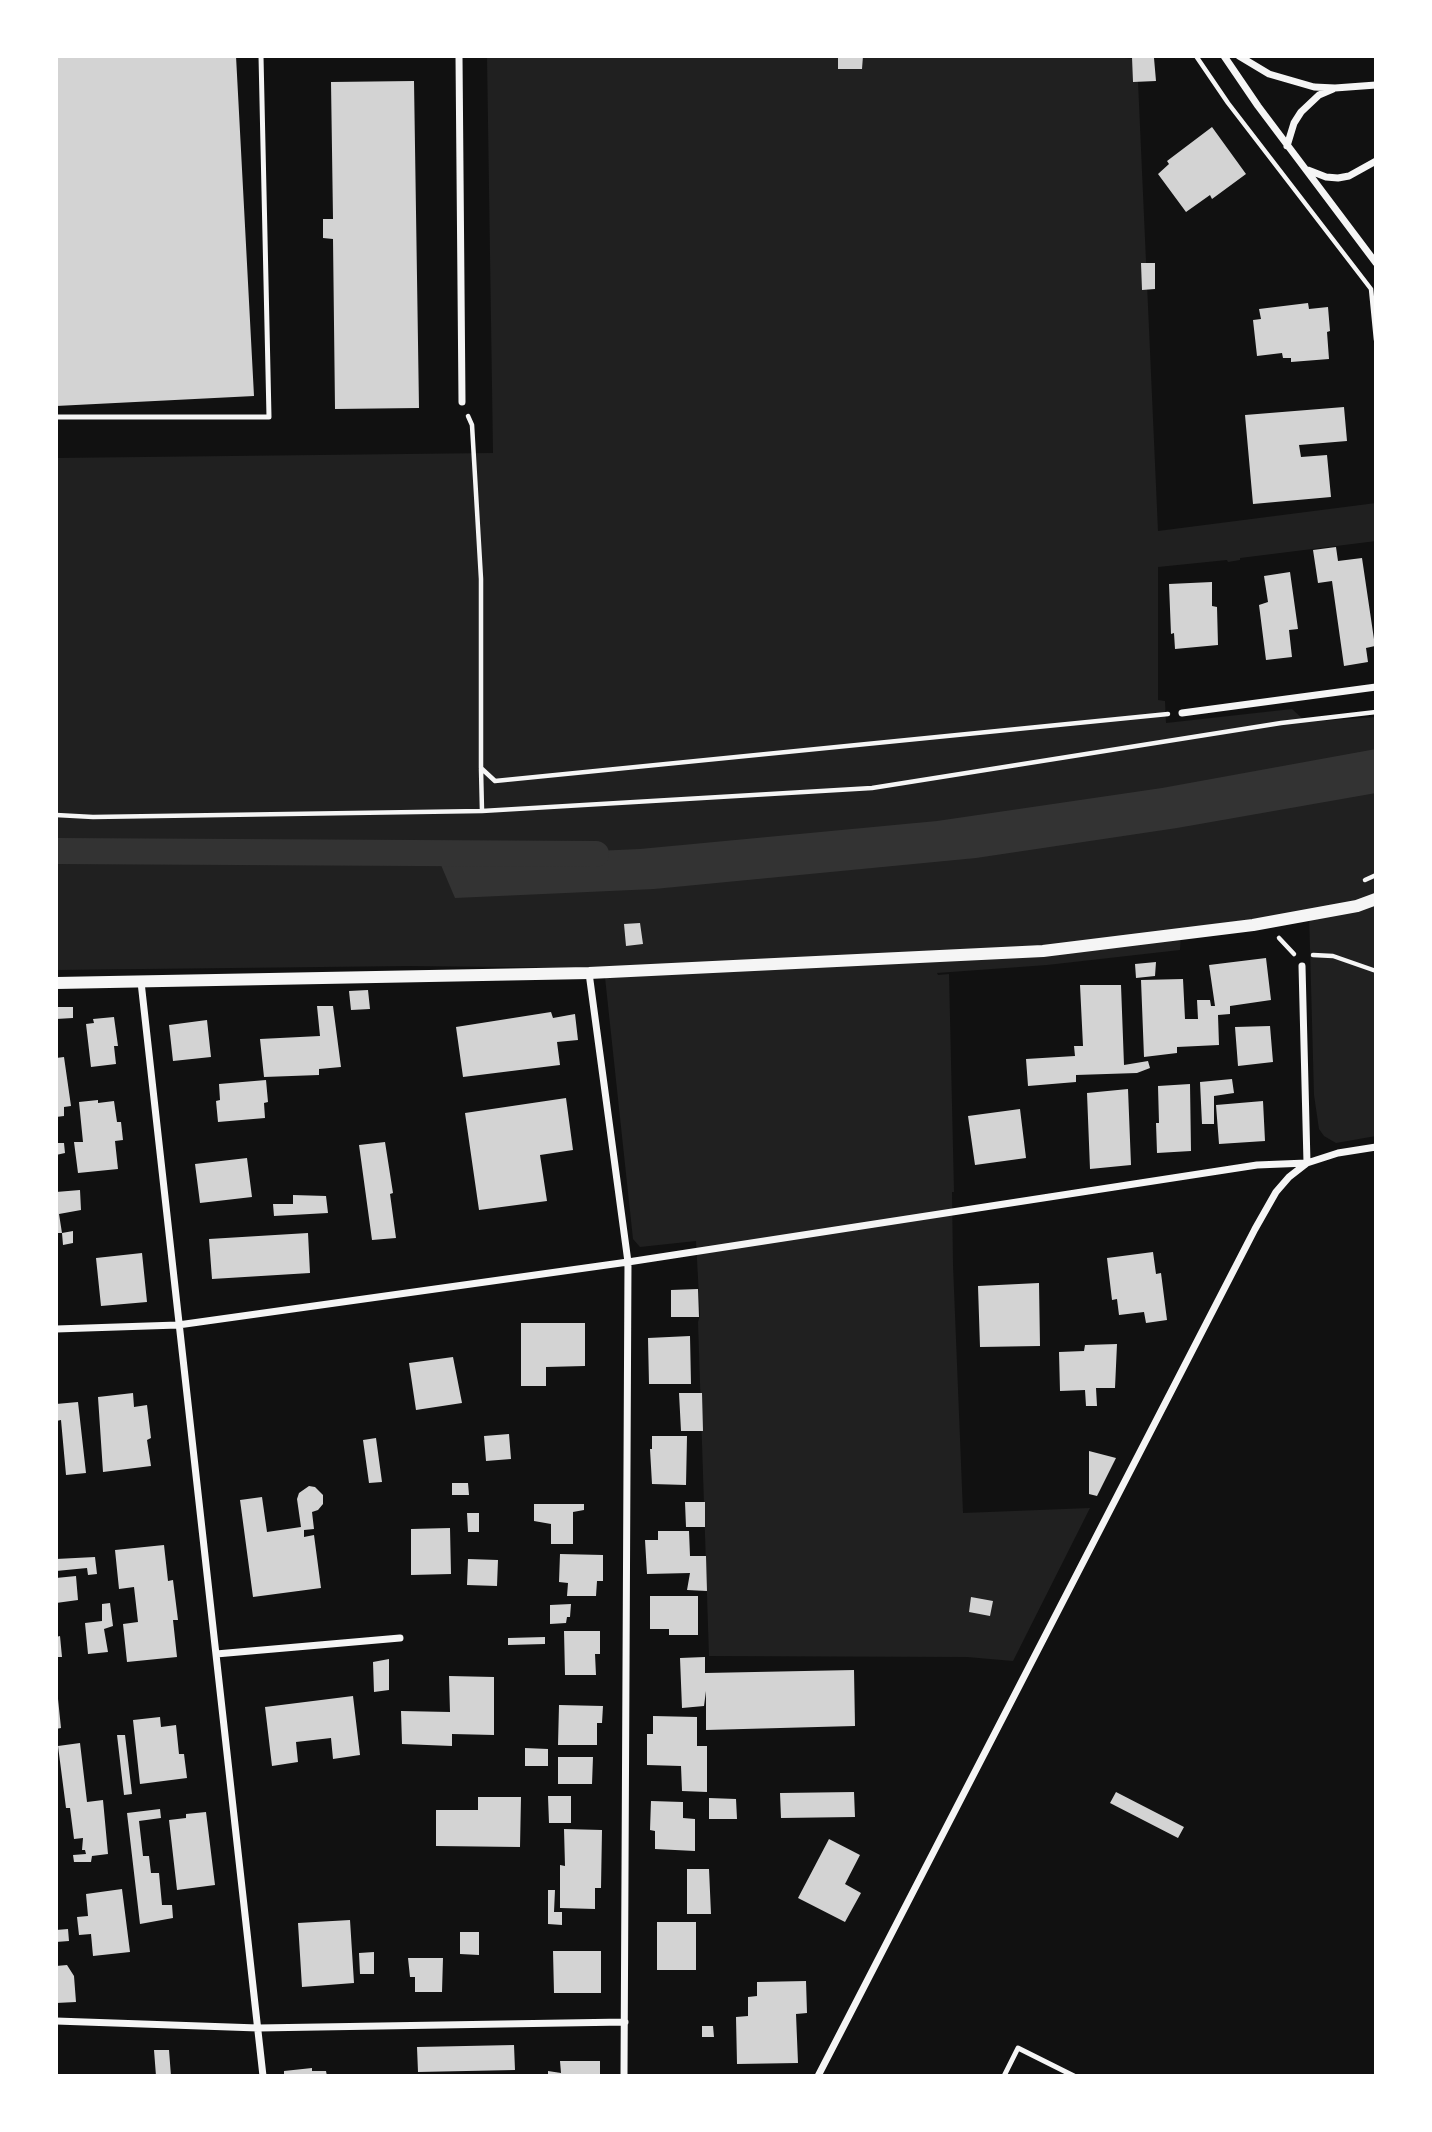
<!DOCTYPE html>
<style>
body{margin:0}
#map{position:relative;width:1432px;height:2132px;overflow:hidden;background:#111;font-family:Georgia,serif}
canvas{display:block}
.frame{position:absolute;inset:0;border:58px solid #fff;pointer-events:none}
</style>
<div id="map">
<canvas width="1432" height="2132"></canvas>
<div class="frame"></div>
</div>
<script>
const ctx = document.querySelector('canvas').getContext('2d');
ctx.lineJoin = 'round';
function fillPath(path, color) {
  ctx.fillStyle = color;
  ctx.fill(path, 'evenodd');
}
function shape(rows) {
  const path = new Path2D();
  for (const r of rows) {
    path.moveTo(r[0], r[1]);
    for (let i = 2; i < r.length; i += 2) path.lineTo(r[i], r[i + 1]);
  }
  return path;
}
function strokePath(path, color, width, dash) {
  ctx.strokeStyle = color;
  ctx.lineWidth = width;
  ctx.lineCap = dash ? 'butt' : 'round';
  ctx.setLineDash(dash || []);
  ctx.stroke(path);
}
const green = shape([
 [487,56,1101,56,1137,59,1158,531,1376,503,1376,541,1240,558,1240,560,1228,562,1227,560,1158,567,1158,700,1165,701,1166,723,1292,709,1306,722,1376,717,1376,1136,1336,1143,1324,1136,1319,1129,1314,1095,1309,911,1181,929,1180,950,1047,965,937,973,938,975,949,974,954,1192,952,1192,953,1265,963,1513,1090,1508,1013,1661,967,1657,709,1656,698,1322,700,1315,696,1241,640,1247,633,1239,604,968,409,966,56,970,56,458,493,453]
]);
const water = shape([
 [1376,749,1376,793,1177,828,976,858,654,889,455,898,438,858,640,849,937,821,1162,788]
]);
const canal = shape([
 [56,851,596,854]
]);
const building = shape([
 [56,56,236,56,254,396,56,406],
 [838,56,863,56,862,69,838,69],
 [1132,57,1154,58,1156,81,1133,82],
 [414,81,419,408,335,409,333,239,323,238,323,219,333,219,331,82],
 [1212,127,1246,174,1212,199,1210,195,1186,212,1158,174,1169,164,1167,161],
 [1141,263,1155,263,1155,289,1142,290],
 [1308,303,1309,309,1328,307,1330,331,1327,332,1329,359,1291,362,1291,358,1283,358,1282,353,1257,356,1253,320,1261,319,1259,309],
 [1344,407,1347,441,1299,445,1301,457,1327,455,1331,497,1253,504,1245,415],
 [1336,547,1338,561,1362,558,1375,646,1366,648,1368,662,1344,666,1332,581,1318,583,1313,550],
 [1290,572,1298,629,1289,630,1292,657,1266,660,1259,605,1268,602,1264,576],
 [1212,582,1212,606,1217,607,1218,645,1175,649,1174,633,1171,634,1169,584],
 [640,923,643,944,626,946,624,924],
 [1266,958,1271,1000,1230,1006,1230,1014,1218,1015,1219,1045,1177,1047,1177,1053,1144,1057,1141,980,1183,979,1185,1019,1198,1019,1197,1000,1210,1000,1211,1006,1215,1006,1209,965],
 [1156,962,1155,976,1136,978,1135,964],
 [1080,985,1121,985,1124,1065,1148,1061,1150,1068,1137,1073,1076,1075,1076,1082,1028,1086,1026,1059,1075,1056,1074,1046,1083,1046],
 [368,990,370,1009,351,1010,349,991],
 [317,1006,333,1006,341,1067,319,1069,319,1075,264,1077,260,1039,320,1036],
 [56,1007,73,1007,73,1018,56,1019],
 [551,1012,553,1018,575,1014,578,1040,557,1042,560,1065,463,1077,456,1027],
 [114,1017,118,1046,114,1046,116,1064,91,1067,86,1024,94,1023,93,1019],
 [207,1020,211,1057,173,1061,169,1025],
 [1270,1026,1273,1062,1238,1066,1235,1027],
 [64,1057,71,1106,64,1107,64,1116,56,1117,56,1058],
 [1232,1079,1234,1093,1214,1096,1214,1124,1202,1124,1200,1082],
 [266,1080,268,1102,264,1103,265,1118,218,1122,216,1101,220,1100,219,1084],
 [1190,1084,1191,1151,1157,1153,1156,1123,1159,1123,1158,1086],
 [1128,1089,1131,1165,1090,1169,1087,1093],
 [566,1098,573,1150,540,1155,547,1201,479,1210,465,1113],
 [98,1100,98,1103,114,1101,117,1122,121,1122,123,1140,115,1141,118,1169,78,1173,74,1142,83,1142,79,1102],
 [1263,1101,1265,1141,1219,1144,1216,1105],
 [1020,1109,1026,1158,975,1165,968,1116],
 [385,1142,393,1193,390,1194,396,1238,372,1240,359,1145],
 [56,1143,64,1143,65,1153,56,1155],
 [247,1158,252,1197,200,1203,195,1164],
 [80,1190,81,1210,59,1214,62,1233,56,1233,56,1192],
 [293,1195,326,1196,328,1213,274,1216,273,1204,293,1204],
 [73,1231,73,1243,63,1245,62,1233],
 [308,1233,310,1273,212,1279,209,1239],
 [1153,1252,1156,1274,1161,1273,1167,1320,1146,1323,1144,1312,1119,1315,1117,1299,1112,1300,1107,1258],
 [142,1253,147,1302,101,1306,96,1258],
 [1039,1283,1040,1346,980,1347,978,1286],
 [698,1289,699,1317,671,1317,671,1290],
 [521,1323,585,1323,585,1366,546,1367,546,1386,521,1386],
 [690,1336,691,1384,649,1384,648,1338],
 [1117,1344,1115,1388,1096,1388,1097,1406,1086,1406,1085,1390,1060,1391,1059,1352,1084,1351,1085,1345],
 [453,1357,462,1403,416,1410,409,1363],
 [133,1393,134,1407,147,1405,151,1438,147,1440,151,1466,103,1472,98,1397],
 [679,1393,702,1393,703,1431,681,1431],
 [78,1402,86,1473,66,1475,61,1420,56,1421,56,1404],
 [509,1434,511,1459,486,1461,484,1436],
 [652,1436,687,1436,686,1485,652,1484,650,1449,652,1449],
 [376,1438,382,1482,369,1483,363,1440],
 [1089,1451,1116,1458,1097,1496,1089,1494],
 [452,1483,468,1483,469,1495,452,1495],
 [309,1486,315,1487,323,1495,323,1504,318,1510,312,1512,314,1529,304,1530,304,1537,314,1535,321,1588,253,1597,240,1500,262,1497,267,1532,301,1527,297,1499,299,1493],
 [685,1502,705,1502,705,1527,686,1527],
 [534,1504,584,1504,584,1510,573,1512,573,1544,551,1544,551,1524,534,1521],
 [467,1513,479,1513,479,1532,468,1532],
 [450,1528,451,1574,411,1575,411,1529],
 [658,1531,689,1531,690,1556,706,1556,707,1591,687,1590,690,1573,647,1574,645,1540,658,1540],
 [164,1545,168,1581,173,1580,178,1620,173,1620,177,1657,127,1662,123,1624,138,1622,134,1587,119,1589,115,1550],
 [560,1554,603,1555,603,1581,597,1581,596,1596,567,1596,568,1583,559,1582],
 [95,1557,97,1574,88,1575,87,1568,56,1571,56,1559],
 [468,1559,498,1560,497,1586,467,1585],
 [76,1576,78,1600,56,1603,56,1578],
 [650,1596,698,1596,698,1635,669,1635,669,1629,650,1629],
 [971,1597,993,1601,990,1616,969,1612],
 [110,1603,113,1626,104,1629,108,1652,88,1654,85,1623,102,1621,102,1604],
 [571,1604,570,1617,567,1617,566,1623,550,1624,550,1605],
 [564,1631,600,1631,600,1654,595,1654,596,1675,565,1675],
 [60,1636,62,1657,56,1657,56,1637],
 [545,1637,545,1644,508,1645,508,1638],
 [705,1657,705,1673,854,1670,855,1726,706,1730,706,1691,704,1706,682,1708,680,1658],
 [389,1659,389,1690,374,1692,373,1662],
 [449,1676,494,1677,494,1735,452,1734,452,1746,402,1744,401,1711,450,1712],
 [353,1696,360,1755,333,1759,331,1738,296,1742,298,1762,272,1766,265,1707],
 [56,1699,58,1699,61,1728,56,1729],
 [559,1705,603,1706,602,1723,597,1723,597,1745,558,1745],
 [653,1716,697,1717,697,1746,707,1746,707,1792,682,1791,681,1766,647,1765,647,1734,653,1734],
 [160,1717,161,1727,176,1725,179,1754,184,1754,187,1778,140,1784,133,1720],
 [117,1735,125,1735,132,1794,124,1795],
 [80,1743,87,1802,103,1800,108,1854,92,1856,91,1862,74,1862,73,1855,86,1854,85,1850,82,1850,83,1838,74,1839,70,1808,66,1808,58,1746],
 [525,1748,548,1749,548,1766,525,1766],
 [558,1757,593,1757,592,1784,558,1784],
 [854,1792,855,1817,781,1818,780,1793],
 [1116,1792,1184,1827,1178,1838,1110,1803],
 [548,1796,571,1796,571,1823,549,1823],
 [478,1797,521,1797,520,1847,436,1846,436,1810,478,1810],
 [709,1798,736,1799,737,1819,709,1819],
 [651,1801,683,1802,683,1818,695,1819,695,1851,655,1849,655,1831,650,1830],
 [160,1809,161,1818,139,1821,143,1856,149,1856,151,1873,159,1873,162,1905,172,1905,173,1918,140,1924,127,1813],
 [206,1812,215,1885,177,1890,169,1820,186,1818,186,1814],
 [564,1829,602,1830,601,1888,595,1888,595,1909,560,1908,560,1865,565,1866],
 [829,1839,860,1855,845,1884,861,1893,845,1922,798,1898],
 [687,1869,709,1869,711,1914,687,1914],
 [122,1889,130,1952,93,1956,91,1934,79,1935,77,1917,88,1916,86,1894],
 [548,1890,555,1890,554,1912,562,1912,562,1925,548,1924],
 [350,1920,354,1983,302,1987,298,1923],
 [657,1922,696,1922,696,1970,657,1970],
 [68,1929,69,1941,56,1942,56,1930],
 [460,1932,479,1932,479,1955,460,1954],
 [553,1951,601,1951,601,1993,554,1993],
 [374,1952,374,1974,360,1974,359,1953],
 [408,1958,443,1958,442,1992,415,1992,415,1977,410,1977],
 [67,1965,74,1976,76,2002,56,2003,56,1966],
 [806,1981,807,2013,796,2014,798,2063,737,2064,736,2017,748,2016,748,1997,757,1996,757,1982],
 [702,2026,713,2026,714,2037,702,2037],
 [514,2045,515,2070,418,2072,417,2047],
 [154,2050,169,2050,171,2076,156,2076],
 [560,2061,600,2061,600,2076,548,2076,548,2071,561,2073],
 [312,2068,312,2071,326,2071,327,2076,284,2076,284,2071]
]);
const path = shape([
 [1196,56,1228,103,1371,289,1376,340],
 [468,416,472,425,481,579,481,768,495,781,1168,714],
 [481,769,482,811],
 [56,815,93,817,482,811,872,788,1281,723,1376,712],
 [1365,880,1376,875],
 [1279,938,1294,954],
 [1313,955,1333,956,1376,971]
]);
const service = shape([
 [56,417,269,417,261,56],
 [1004,2076,1018,2048,1074,2076]
]);
const minor = shape([
 [459,56,462,402],
 [1224,56,1258,106,1376,263],
 [1239,56,1269,74,1314,87,1335,88,1376,85],
 [1287,146,1294,123,1301,112,1319,95,1333,89],
 [1308,170,1326,177,1338,178,1349,176,1376,161],
 [1182,713,1376,687],
 [589,973,628,1262,624,2076],
 [141,982,263,2076],
 [56,1329,178,1325,628,1262,1257,1165,1307,1163,1338,1153,1376,1147],
 [216,1654,400,1638],
 [56,2021,258,2028,625,2022],
 [818,2076,1255,1229,1276,1192,1289,1177,1307,1163,1302,966]
]);
const tertiary = shape([
 [56,983,589,973,1043,951,1253,925,1357,906,1376,899]
]);
fillPath(green, '#202020');
fillPath(water, '#333');
strokePath(canal, '#333', 26);
fillPath(building, '#d3d3d3');
strokePath(path, '#f5f5f5', 4.5);
strokePath(service, '#f5f5f5', 5);
strokePath(minor, '#f5f5f5', 7);
strokePath(tertiary, '#f5f5f5', 12);
</script>
